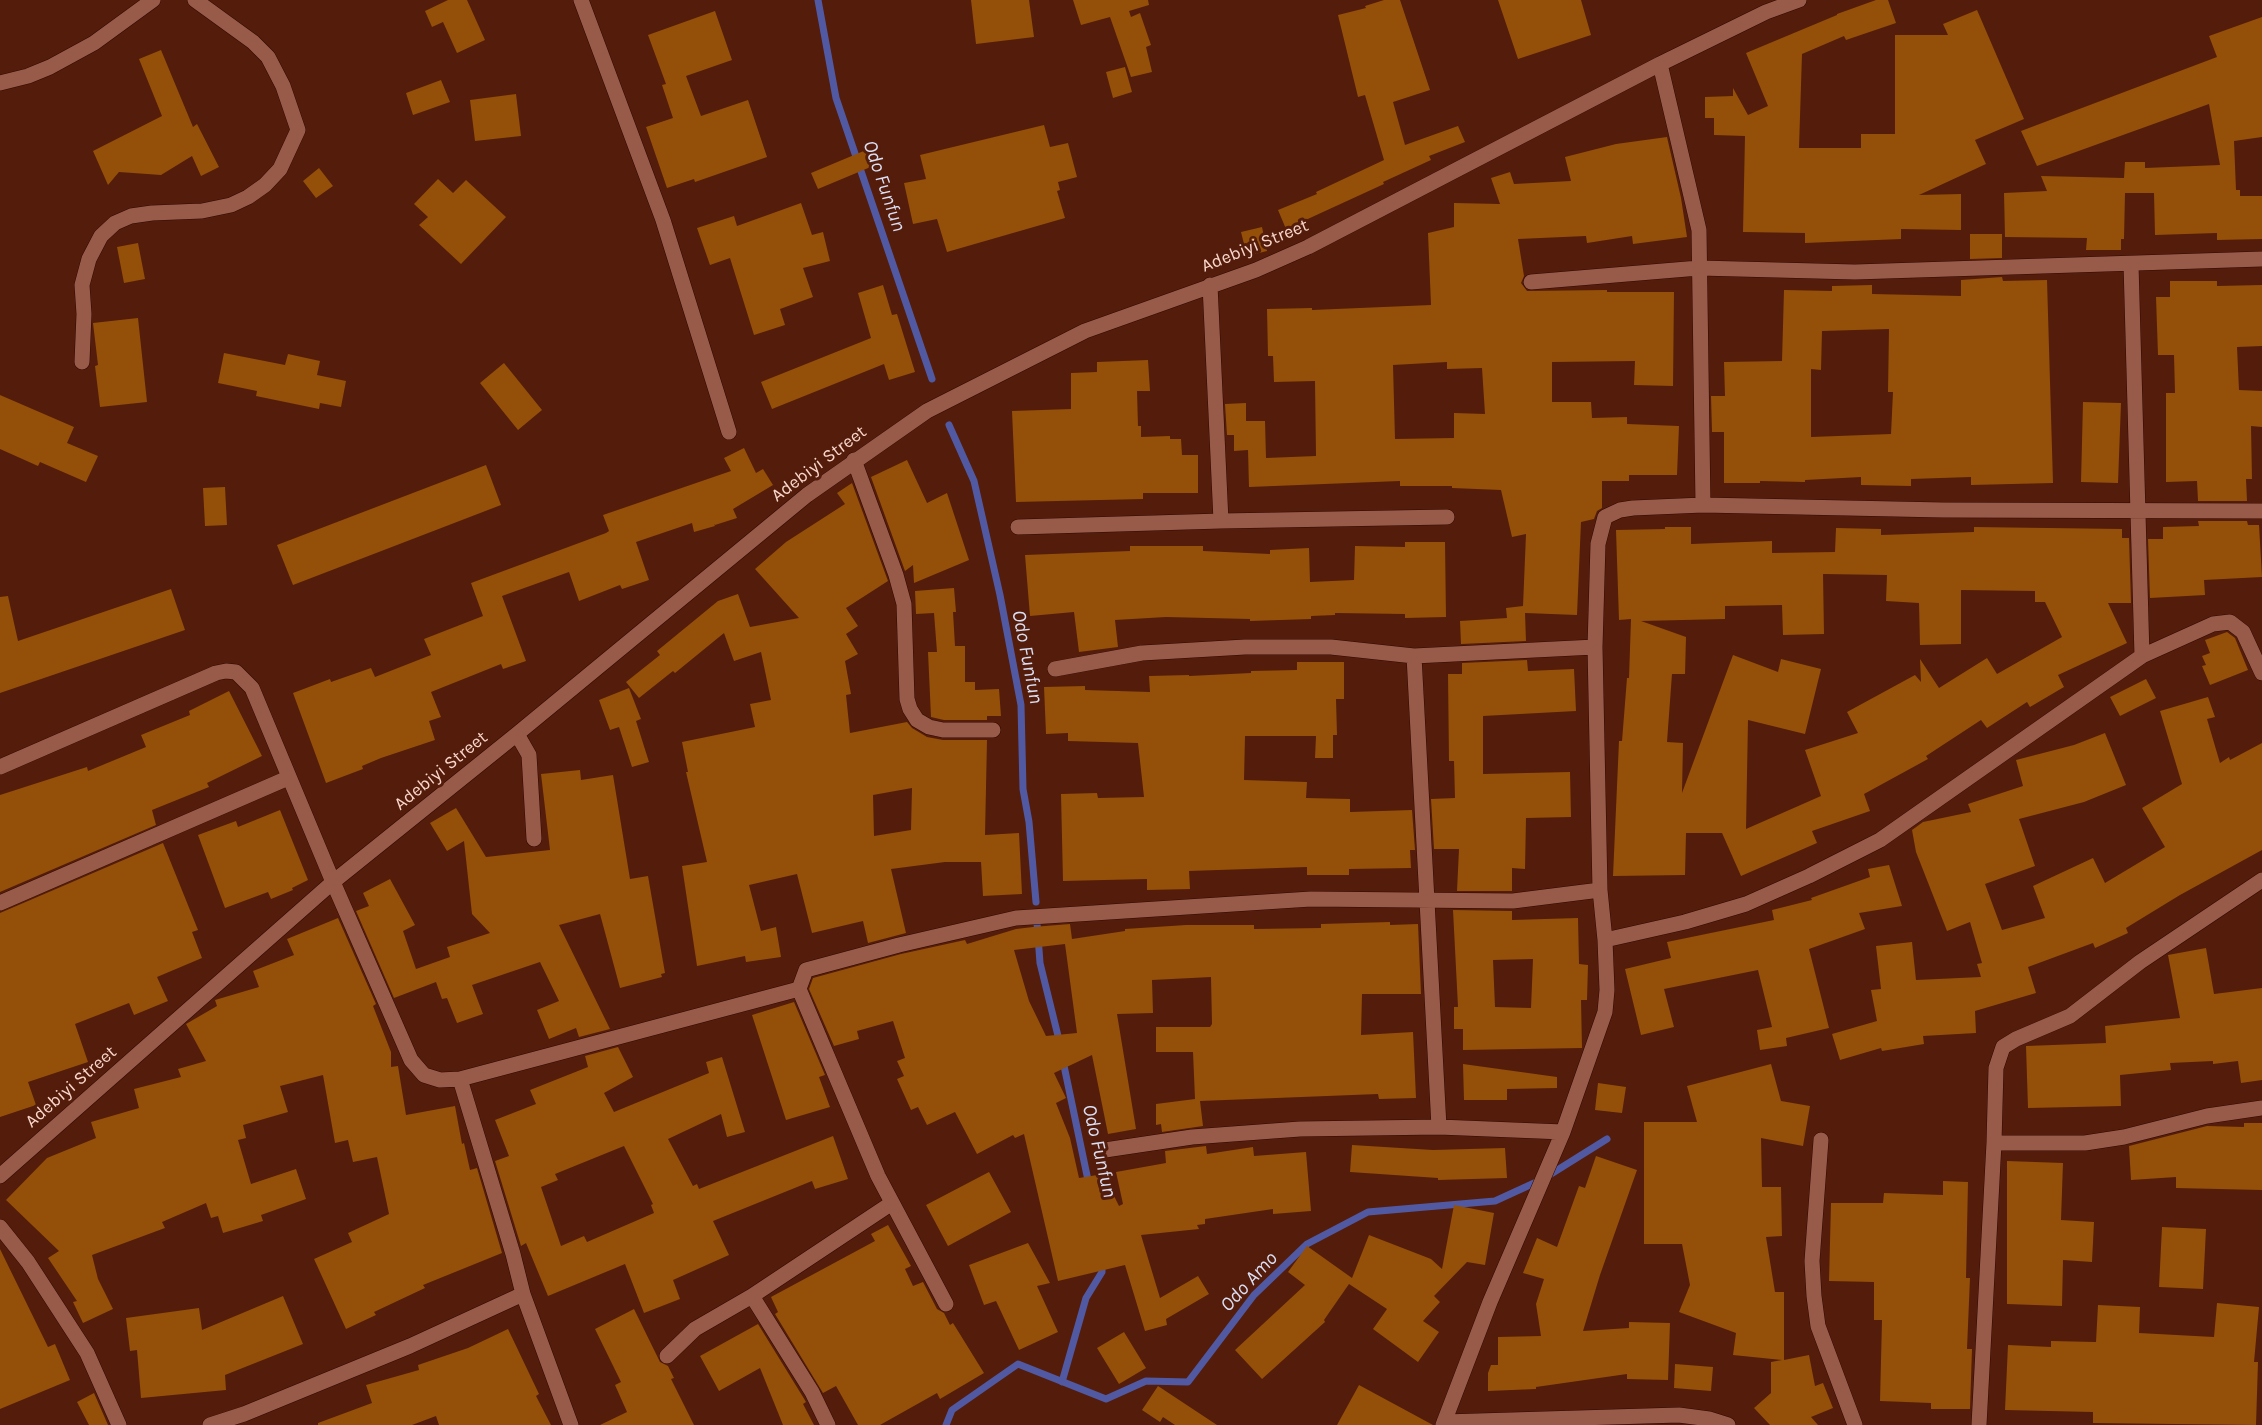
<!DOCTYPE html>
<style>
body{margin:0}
canvas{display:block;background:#531c0b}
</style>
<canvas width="2262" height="1425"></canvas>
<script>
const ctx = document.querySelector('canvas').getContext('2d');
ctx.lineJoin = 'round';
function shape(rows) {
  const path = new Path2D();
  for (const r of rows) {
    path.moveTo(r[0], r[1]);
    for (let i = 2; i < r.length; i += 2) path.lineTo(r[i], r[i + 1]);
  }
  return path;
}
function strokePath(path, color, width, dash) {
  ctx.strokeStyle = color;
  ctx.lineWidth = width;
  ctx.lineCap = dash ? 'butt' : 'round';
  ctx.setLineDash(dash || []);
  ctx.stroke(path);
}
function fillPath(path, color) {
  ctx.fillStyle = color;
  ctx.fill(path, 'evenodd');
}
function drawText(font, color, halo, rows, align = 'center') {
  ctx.font = font + ' Karla,sans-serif';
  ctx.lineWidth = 6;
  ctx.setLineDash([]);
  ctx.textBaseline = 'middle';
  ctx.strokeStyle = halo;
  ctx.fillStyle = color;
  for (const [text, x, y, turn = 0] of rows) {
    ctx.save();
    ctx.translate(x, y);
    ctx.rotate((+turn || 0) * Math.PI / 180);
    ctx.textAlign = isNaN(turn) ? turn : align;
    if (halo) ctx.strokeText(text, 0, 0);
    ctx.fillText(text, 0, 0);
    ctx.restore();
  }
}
const stream = shape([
 [818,0,836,98,932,379],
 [949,425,974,481,1000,595,1021,705,1023,789,1029,822,1036,902],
 [1037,923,1040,963,1060,1044],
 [1063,1061,1089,1185],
 [1062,1382,1086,1298,1102,1272,1102,1263],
 [946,1425,952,1410,1018,1364,1106,1399,1146,1381,1188,1382,1254,1295,1307,1244,1368,1212,1495,1201,1543,1179,1607,1139]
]);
const building = shape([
 [448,0,467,0,485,40,457,53,443,22,432,27,425,11],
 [971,0,1029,0,1034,37,976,44],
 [1073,0,1148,0,1149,5,1129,11,1131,17,1140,13,1151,45,1146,47,1152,72,1131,77,1110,17,1081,25],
 [1384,0,1400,0,1430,90,1393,102,1405,145,1458,126,1465,142,1429,156,1431,160,1383,182,1384,184,1286,229,1278,210,1317,194,1316,192,1384,160,1365,95,1358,97,1338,15,1366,8,1365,6],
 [1498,0,1581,0,1591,35,1518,59],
 [1876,0,1888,0,1896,23,1846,40,1844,36,1802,54,1799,148,1861,148,1861,134,1895,134,1895,35,1948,35,1943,24,1977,10,2024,119,1975,140,1986,164,1919,195,1961,194,1961,230,1901,229,1901,239,1805,243,1805,233,1743,232,1745,136,1714,135,1714,118,1705,118,1705,97,1733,96,1733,88,1748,115,1768,106,1746,53,1837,15,1837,14],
 [715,11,732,60,686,76,701,116,748,100,767,157,695,182,694,179,667,188,646,127,673,118,662,85,666,84,648,35],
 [2262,17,2262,137,2234,141,2236,190,2240,190,2240,196,2262,196,2262,239,2217,240,2217,233,2155,235,2154,193,2125,193,2124,239,2121,239,2121,250,2086,250,2087,238,2005,237,2004,193,2047,191,2041,176,2124,178,2125,162,2145,162,2145,168,2220,165,2209,104,2037,166,2021,131,2217,57,2209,36],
 [161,50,193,127,197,124,219,167,201,176,192,156,161,175,119,172,108,185,93,151,162,116,139,59],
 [1125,67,1132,92,1113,98,1106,72],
 [441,80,450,102,413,115,406,93],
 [516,94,521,136,475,141,470,100],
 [1044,125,1050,147,1068,143,1077,177,1058,182,1060,190,1057,191,1065,218,947,252,937,219,913,224,904,183,926,179,920,155],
 [1667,137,1681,198,1687,237,1633,244,1632,236,1587,243,1586,236,1518,239,1524,276,1521,283,1527,291,1607,290,1607,292,1674,292,1673,386,1634,385,1635,361,1552,362,1552,402,1591,402,1592,418,1627,417,1627,424,1679,426,1677,475,1629,475,1629,481,1602,481,1602,508,1597,511,1594,519,1581,522,1577,615,1525,613,1526,641,1461,644,1460,621,1507,618,1506,608,1523,606,1526,534,1512,537,1501,490,1452,488,1452,486,1400,486,1400,481,1249,487,1248,450,1234,451,1234,435,1227,435,1225,404,1246,403,1246,421,1265,421,1266,458,1316,456,1315,381,1274,382,1273,356,1268,356,1267,309,1312,308,1312,310,1431,305,1428,233,1454,227,1454,203,1500,204,1491,178,1510,172,1514,184,1571,181,1565,157,1616,144],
 [1447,362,1447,369,1482,368,1485,414,1454,413,1454,438,1395,439,1393,365],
 [866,150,873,166,818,189,811,173],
 [319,168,333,186,316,198,303,181],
 [438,179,453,193,466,180,506,217,461,264,419,225,428,217,414,204],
 [801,203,812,235,823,232,830,261,803,268,813,297,780,309,785,325,754,335,730,258,710,265,697,228,734,216,737,226],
 [1262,227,1267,251,1247,256,1241,232],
 [1970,234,2002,234,2002,258,1970,259],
 [138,243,145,279,124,283,117,247],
 [2002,277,2003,281,2047,280,2053,483,1971,485,1971,477,1911,479,1911,486,1861,485,1861,477,1805,480,1805,482,1760,481,1760,483,1724,483,1724,432,1712,432,1711,396,1725,396,1724,362,1782,361,1784,290,1832,291,1832,286,1872,285,1872,294,1961,296,1961,280],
 [1889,329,1888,392,1893,392,1891,434,1811,437,1811,369,1821,370,1822,331],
 [2170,281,2217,281,2217,286,2262,285,2262,346,2237,347,2239,390,2262,391,2262,427,2251,426,2252,479,2246,479,2247,501,2198,501,2197,481,2166,482,2166,393,2175,393,2174,355,2158,355,2156,297,2170,297],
 [883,285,892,315,897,314,915,372,889,380,884,364,772,409,761,382,871,338,858,293],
 [138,318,147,402,100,407,95,366,98,365,93,323],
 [224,353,285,365,288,354,320,361,317,375,346,381,341,407,320,403,319,409,256,396,257,391,218,383],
 [1148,360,1150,391,1137,391,1138,426,1141,426,1141,437,1170,436,1170,439,1181,439,1182,455,1198,455,1198,493,1143,493,1143,499,1016,502,1012,411,1071,409,1071,373,1097,372,1097,362],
 [504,363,542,410,518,430,480,383],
 [0,395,74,427,67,443,98,456,86,482,40,462,38,466,0,449],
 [2083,402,2121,403,2118,483,2081,482],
 [744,448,756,473,763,469,773,485,733,509,737,518,715,525,714,524,715,526,694,532,692,523,636,542,649,580,622,589,620,585,579,601,569,572,502,596,526,661,503,669,501,664,431,692,441,717,429,721,435,740,381,758,362,766,363,769,326,783,293,693,330,679,331,682,371,668,375,677,431,655,424,639,483,616,471,583,606,533,609,531,603,515,731,471,724,458],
 [907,460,927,503,947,493,969,560,914,583,913,565,905,571,871,477],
 [486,465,501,505,293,585,277,545],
 [852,483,888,581,846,608,858,626,846,634,858,654,845,661,851,694,846,695,850,733,907,722,912,728,927,737,943,740,987,740,985,835,1019,833,1022,894,983,896,981,862,945,862,891,869,906,933,868,943,863,921,812,933,797,874,749,885,761,931,776,927,781,957,746,962,745,956,697,966,682,866,707,862,686,772,688,772,682,742,755,727,750,704,771,700,761,652,734,661,724,633,675,673,673,671,639,698,626,682,660,655,657,651,718,601,738,594,750,627,799,618,755,569,786,542,845,504,837,493],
 [912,788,911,830,874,836,873,795],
 [225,487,227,525,205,526,203,488],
 [2198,521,2247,521,2248,525,2259,525,2262,577,2204,580,2205,595,2150,598,2148,539,2163,539,2163,527,2199,526],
 [1665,527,1691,527,1691,544,1772,541,1772,553,1835,552,1836,528,1881,529,1881,535,1974,532,1974,527,2122,529,2122,538,2129,538,2131,603,2108,603,2127,643,2058,675,2064,687,2030,707,2027,702,1987,728,1981,720,1926,756,1928,759,1864,794,1870,811,1812,831,1817,843,1741,876,1722,833,1686,833,1685,875,1613,876,1619,741,1622,741,1627,678,1629,678,1631,619,1619,620,1616,530,1665,529],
 [1823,574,1887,575,1886,601,1919,603,1920,645,1961,644,1961,590,2035,591,2035,602,2045,602,2062,637,1997,674,1987,658,1939,688,1920,659,1921,682,1915,675,1847,712,1858,733,1805,750,1821,796,1746,829,1748,720,1805,734,1821,669,1781,659,1778,672,1733,655,1682,793,1683,743,1667,742,1672,674,1685,674,1686,637,1641,621,1725,619,1725,606,1782,605,1783,635,1824,634],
 [1405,542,1445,542,1446,617,1405,618,1405,614,1335,613,1335,615,1311,616,1311,619,1250,621,1250,619,1166,617,1115,620,1118,647,1079,652,1074,612,1030,616,1025,555,1130,551,1130,546,1203,546,1203,551,1270,554,1270,550,1309,548,1310,582,1354,580,1355,546,1405,547],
 [954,588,956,612,953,612,955,646,965,646,965,682,975,682,975,690,999,689,1001,716,987,716,987,720,944,720,931,717,928,652,937,652,934,613,916,614,915,591],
 [171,589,185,630,0,693,0,597,8,596,18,641],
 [2227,632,2235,638,2248,670,2210,685,2202,666,2206,665,2202,656,2210,653,2205,640],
 [1527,660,1528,671,1574,669,1576,711,1483,716,1483,774,1570,772,1571,817,1526,818,1525,869,1512,868,1512,891,1457,891,1459,849,1434,849,1431,799,1455,798,1454,761,1449,761,1448,674,1462,674,1462,663],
 [1297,662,1344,662,1344,699,1336,699,1337,735,1333,735,1333,758,1315,758,1316,736,1245,736,1244,780,1307,782,1306,798,1350,799,1350,812,1412,810,1415,850,1410,850,1411,868,1349,869,1349,875,1307,875,1307,867,1189,871,1190,889,1147,890,1147,879,1063,881,1061,794,1097,793,1098,798,1144,797,1138,743,1068,741,1068,733,1046,734,1044,687,1085,686,1085,690,1150,692,1149,676,1189,675,1189,676,1251,673,1251,671,1297,670],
 [2146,679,2156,698,2120,716,2110,697],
 [629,688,641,719,636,721,649,762,632,767,619,727,610,730,599,700],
 [229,691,262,756,207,783,209,787,152,810,156,825,0,892,0,795,87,767,88,771,146,747,141,735,190,715,189,711],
 [2208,697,2215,717,2207,719,2220,763,2229,757,2230,760,2262,743,2262,850,2180,895,2126,928,2128,933,2095,948,2093,943,2028,967,2036,993,1975,1011,1976,1033,1923,1036,1924,1044,1882,1051,1881,1048,1840,1060,1832,1034,1877,1021,1871,990,1881,989,1876,946,1912,942,1916,980,1981,977,1977,964,1982,963,1970,922,1947,931,1916,852,1912,830,1923,822,1971,812,1968,804,2023,786,2016,760,2074,745,2105,733,2126,785,2084,802,2019,819,2035,866,1985,884,2002,930,2045,918,2033,886,2093,858,2105,883,2165,847,2142,808,2182,784,2160,711],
 [580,770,581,780,613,775,630,879,648,876,665,973,661,974,662,977,620,988,600,914,559,925,610,1029,579,1037,576,1028,549,1039,537,1010,559,1001,540,962,472,985,483,1014,457,1023,447,998,442,999,436,982,394,998,356,911,369,906,363,893,390,879,415,925,403,931,416,969,450,957,447,947,490,933,472,914,464,841,447,851,430,823,456,808,486,857,550,850,541,774],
 [280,810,308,880,292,888,293,890,271,899,268,892,225,908,198,835,236,821,238,827],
 [163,843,198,930,192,932,202,958,157,977,168,1001,134,1015,129,1003,75,1024,88,1062,28,1082,36,1105,0,1117,0,913],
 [1889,865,1902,906,1859,913,1865,929,1809,949,1829,1028,1786,1038,1787,1046,1760,1050,1757,1030,1772,1027,1758,970,1664,989,1674,1027,1641,1035,1625,969,1671,958,1667,942,1774,920,1772,910,1812,900,1811,898,1870,877,1868,869],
 [1453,910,1512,911,1512,920,1578,918,1579,964,1588,965,1587,1000,1581,1000,1582,1048,1463,1050,1463,1029,1454,1029,1454,1007,1458,1007],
 [1533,959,1531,1008,1495,1007,1493,960],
 [338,918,376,1004,373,1006,391,1052,391,1067,398,1066,406,1115,455,1106,462,1144,464,1143,470,1170,477,1168,502,1253,423,1285,425,1288,374,1312,376,1315,346,1329,314,1259,352,1242,348,1233,389,1214,377,1157,353,1162,348,1140,335,1143,323,1075,280,1086,288,1112,243,1125,246,1138,238,1140,251,1184,296,1169,306,1199,261,1215,263,1221,223,1233,218,1216,211,1218,206,1203,162,1222,165,1228,92,1255,98,1279,113,1309,83,1323,73,1302,77,1301,48,1258,59,1251,6,1200,47,1158,96,1138,91,1122,139,1108,134,1089,181,1077,178,1069,206,1061,186,1024,217,1006,215,1000,259,987,253,971,294,955,287,939],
 [1390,922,1390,925,1418,924,1421,994,1362,994,1361,1035,1413,1032,1416,1098,1379,1099,1378,1094,1200,1101,1203,1126,1162,1132,1161,1124,1156,1125,1156,1104,1195,1099,1193,1052,1156,1052,1156,1027,1210,1027,1212,1024,1211,977,1152,980,1153,1013,1117,1014,1136,1129,1108,1134,1092,1055,1054,1073,1066,1098,1056,1103,1070,1138,1079,1178,1103,1174,1119,1206,1123,1204,1116,1172,1166,1163,1165,1151,1206,1146,1207,1154,1253,1147,1254,1156,1306,1152,1311,1211,1273,1214,1273,1209,1205,1219,1205,1224,1197,1225,1199,1229,1141,1235,1160,1298,1198,1276,1209,1294,1166,1319,1167,1325,1145,1331,1125,1265,1058,1281,1024,1134,1015,1138,1013,1135,977,1154,955,1112,927,1125,918,1107,911,1110,897,1079,904,1076,897,1061,905,1058,893,1021,857,1031,859,1039,834,1046,809,989,813,978,901,954,965,940,967,944,1016,929,1033,927,1070,924,1072,939,1125,931,1125,929,1186,925,1254,925,1254,929,1321,928,1321,924],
 [1065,944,1077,1033,1046,1036,1029,1001,1014,950],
 [2206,948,2214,994,2262,988,2262,1080,2241,1083,2238,1061,2213,1064,2213,1061,2170,1063,2171,1070,2120,1075,2121,1106,2028,1108,2026,1046,2106,1043,2105,1026,2180,1018,2168,955],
 [794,1002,825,1075,819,1077,830,1107,786,1120,752,1015],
 [618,1047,633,1077,604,1093,614,1112,709,1073,706,1062,722,1057,745,1132,727,1137,721,1114,668,1139,693,1186,697,1184,699,1189,833,1136,848,1179,815,1189,812,1181,713,1221,729,1255,673,1280,680,1299,644,1313,625,1264,548,1296,526,1243,521,1246,495,1161,509,1156,495,1120,536,1104,530,1090,588,1067,585,1056],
 [624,1146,653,1204,651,1205,654,1213,587,1242,584,1236,561,1246,541,1187,558,1180,555,1174],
 [1463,1064,1557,1077,1557,1088,1507,1089,1507,1100,1464,1100],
 [1771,1064,1781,1101,1810,1106,1803,1146,1761,1138,1762,1187,1781,1187,1782,1236,1766,1237,1775,1292,1784,1292,1784,1360,1809,1355,1815,1386,1823,1383,1833,1408,1811,1417,1818,1425,1770,1425,1754,1408,1771,1393,1771,1362,1782,1360,1733,1355,1736,1333,1679,1312,1690,1285,1682,1244,1644,1244,1644,1122,1697,1122,1687,1086],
 [1598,1083,1626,1087,1622,1113,1595,1110],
 [2244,1123,2262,1123,2262,1190,2176,1188,2176,1177,2131,1180,2129,1146,2207,1126,2244,1127],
 [1352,1145,1433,1150,1505,1148,1507,1178,1438,1180,1438,1178,1350,1172],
 [1596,1156,1637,1170,1600,1275,1583,1331,1629,1328,1629,1322,1670,1323,1668,1380,1627,1379,1627,1374,1536,1387,1536,1389,1488,1391,1488,1373,1491,1365,1498,1365,1498,1337,1541,1336,1536,1304,1544,1279,1523,1273,1537,1238,1557,1247,1579,1186,1585,1188],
 [2007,1161,2063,1163,2061,1220,2094,1222,2092,1262,2063,1260,2062,1306,2007,1304],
 [989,1172,1011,1212,948,1246,926,1205],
 [1943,1181,1968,1182,1966,1278,1970,1278,1967,1349,1972,1349,1970,1409,1931,1409,1931,1403,1880,1401,1882,1320,1874,1320,1874,1282,1829,1281,1831,1203,1883,1203,1884,1193,1943,1195],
 [1454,1205,1494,1213,1485,1265,1467,1262,1434,1296,1440,1302,1423,1321,1439,1332,1418,1362,1373,1329,1387,1309,1349,1284,1324,1320,1325,1322,1262,1379,1235,1350,1305,1285,1288,1272,1307,1246,1352,1278,1369,1235,1431,1259,1442,1269],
 [888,1225,911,1266,905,1269,913,1286,923,1282,937,1309,944,1313,950,1325,953,1323,984,1373,940,1399,937,1393,880,1425,858,1425,836,1386,823,1393,775,1314,778,1312,771,1297,875,1241,871,1234],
 [2162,1227,2206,1229,2203,1289,2159,1287],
 [1028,1243,1050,1283,1037,1286,1058,1332,1019,1350,996,1301,984,1305,969,1265],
 [0,1249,48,1347,55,1344,70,1380,0,1409],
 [283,1296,303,1344,225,1375,226,1390,141,1398,137,1350,130,1351,126,1318,199,1308,202,1330],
 [2217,1303,2259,1307,2254,1362,2258,1362,2256,1425,2093,1423,2093,1412,2005,1410,2008,1345,2051,1347,2051,1341,2096,1342,2098,1305,2140,1307,2139,1333,2214,1337],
 [634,1309,660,1362,668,1366,674,1378,671,1379,694,1425,600,1425,627,1412,615,1385,621,1382,595,1329],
 [758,1324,803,1397,806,1402,803,1404,814,1425,783,1425,760,1368,719,1391,700,1356],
 [508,1329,539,1394,536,1396,551,1425,439,1425,436,1416,412,1425,318,1425,318,1423,372,1403,366,1385,419,1370,418,1365,468,1348],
 [1124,1332,1146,1368,1119,1384,1097,1348],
 [1675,1364,1713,1367,1711,1391,1674,1388],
 [1359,1385,1433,1425,1337,1425],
 [1158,1386,1217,1425,1175,1425,1163,1417,1160,1422,1142,1410],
 [94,1393,108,1425,89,1425,77,1402]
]);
const minor = shape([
 [581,0,663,220,729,432],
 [1660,64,1699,230,1703,505],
 [0,83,28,76,50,67,94,43,153,0],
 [2131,264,2142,656],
 [1531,282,1699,268,1855,272,2262,259],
 [1210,285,1221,521],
 [82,362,84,314,82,285,89,259,101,236,115,223,131,216,152,213,202,211,231,205,248,197,265,185,280,169,298,130,283,86,268,57,253,42,195,0],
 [854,460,896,575,904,604,907,699,910,709,917,720,929,727,943,730,993,730],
 [1018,527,1221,521,1447,517],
 [1414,656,1439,1127],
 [1055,669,1142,653,1245,647,1331,647,1414,656,1595,647],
 [517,734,529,755,534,839],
 [0,767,216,673,226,671,236,672,252,688,333,882,411,1060,424,1075,440,1080,460,1079,799,989,806,970,899,945,1016,918,1311,899,1513,901,1600,890],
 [0,903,288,778],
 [1605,940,1685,922,1746,904,1809,876,1880,840,2142,656,2213,624,2230,622,2243,632,2262,673],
 [799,989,878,1176,946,1304],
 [460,1079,513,1254,523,1294,571,1425],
 [1821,1140,1812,1261,1814,1296,1818,1326,1855,1425],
 [1994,1143,2085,1143,2124,1137,2207,1116,2262,1108],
 [1105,1150,1192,1137,1300,1129,1439,1127,1563,1132],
 [0,1176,333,882,517,734,807,495,927,411,1085,331,1256,270,1308,247,1660,64,1766,12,1799,0],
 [0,1227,28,1262,87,1353,119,1425],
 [752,1296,812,1392,828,1425],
 [667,1356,695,1329,752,1296,892,1203],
 [1444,1422,1679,1415,1709,1419,1728,1425],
 [210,1425,244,1414,410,1346,523,1294],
 [1443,1425,1490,1302,1563,1132,1605,1012,1607,990,1605,940,1600,890,1595,647,1598,544,1605,517,1620,510,1633,508,1703,505,1943,510,2262,511],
 [1979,1425,1994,1143,1996,1068,2003,1047,2016,1039,2070,1016,2140,962,2262,880]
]);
const streetNames = [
 ["Adebiyi Street",1255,246,-22],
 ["Adebiyi Street",819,464,-37],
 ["Adebiyi Street",441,771,-39],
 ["Adebiyi Street",71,1087,-41]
];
const waterNames = [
 ["Odo Funfun",884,186,71],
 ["Odo Funfun",1027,657,79],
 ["Odo Funfun",1099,1151,77],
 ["Odo Amo",1249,1282,-47]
];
strokePath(stream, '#5259a3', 7);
fillPath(building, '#944f08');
strokePath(minor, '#310800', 16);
strokePath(minor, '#995b49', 15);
drawText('18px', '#fad6cb', '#531c0b', streetNames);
drawText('italic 20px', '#dbdff4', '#531c0b', waterNames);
</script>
